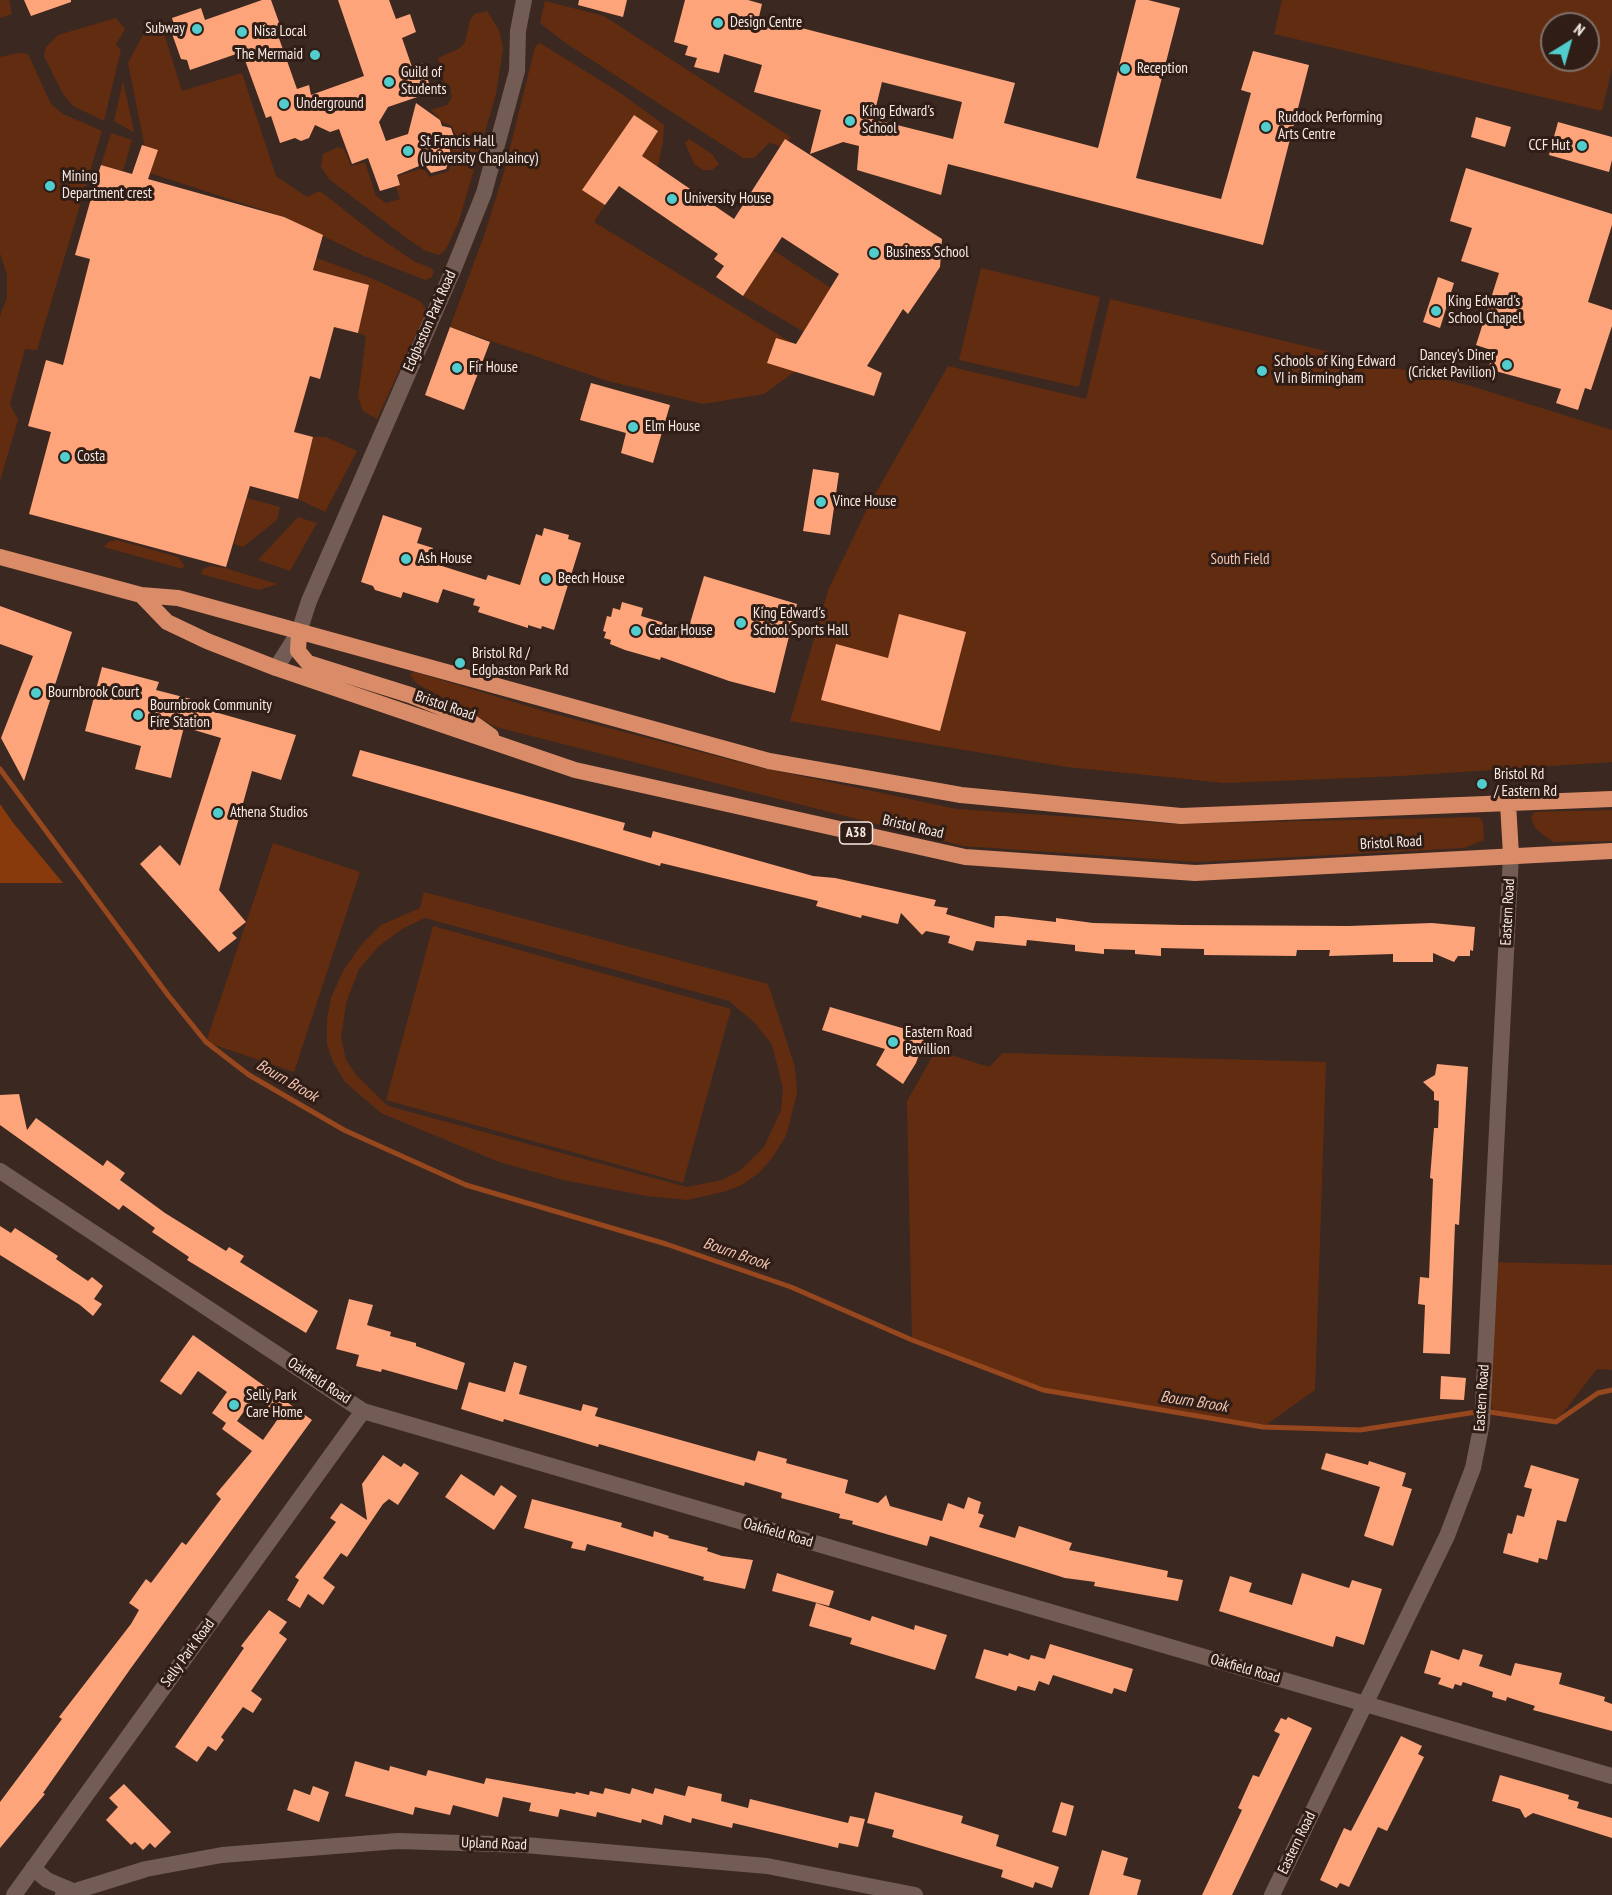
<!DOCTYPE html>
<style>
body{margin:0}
#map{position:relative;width:1612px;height:1895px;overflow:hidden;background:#3b2820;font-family:"PT Sans Narrow",sans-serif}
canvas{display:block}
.north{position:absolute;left:1540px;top:12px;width:60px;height:60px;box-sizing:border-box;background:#301e16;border:2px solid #807069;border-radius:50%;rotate:37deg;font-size:16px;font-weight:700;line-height:24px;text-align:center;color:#f7eae5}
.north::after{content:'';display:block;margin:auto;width:21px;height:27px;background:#52cdcd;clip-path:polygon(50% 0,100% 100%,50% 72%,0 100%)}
</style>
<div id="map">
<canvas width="1612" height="1895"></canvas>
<div class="north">N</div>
</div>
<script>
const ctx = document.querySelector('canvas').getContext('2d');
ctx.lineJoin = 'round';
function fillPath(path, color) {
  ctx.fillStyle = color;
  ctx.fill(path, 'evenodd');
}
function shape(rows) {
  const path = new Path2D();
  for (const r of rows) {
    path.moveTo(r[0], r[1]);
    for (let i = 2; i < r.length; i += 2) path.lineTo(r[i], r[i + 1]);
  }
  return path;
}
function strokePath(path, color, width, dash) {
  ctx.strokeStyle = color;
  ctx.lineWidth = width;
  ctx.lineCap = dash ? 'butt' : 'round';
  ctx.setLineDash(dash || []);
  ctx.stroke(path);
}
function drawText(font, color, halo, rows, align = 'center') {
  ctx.font = font + ' "PT Sans Narrow",sans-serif';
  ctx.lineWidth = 6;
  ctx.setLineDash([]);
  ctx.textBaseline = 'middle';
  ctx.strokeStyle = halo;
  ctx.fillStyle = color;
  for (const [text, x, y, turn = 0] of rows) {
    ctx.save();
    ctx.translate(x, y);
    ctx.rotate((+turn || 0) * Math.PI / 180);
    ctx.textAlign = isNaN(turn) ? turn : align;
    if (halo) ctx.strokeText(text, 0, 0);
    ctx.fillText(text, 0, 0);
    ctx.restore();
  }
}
const green = shape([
 [0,0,9,0,12,14,0,18],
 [1282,0,1612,0,1612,68,1602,111,1274,34],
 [1552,24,1588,24,1588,60,1552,60],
 [545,1,604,16,791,137,784,147,769,143,754,158,743,158,567,44,540,23],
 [487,11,499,30,503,48,496,94,459,221,446,249,439,255,426,251,405,237,329,179,321,167,323,154,338,147,344,149,351,166,365,162,376,196,386,203,400,199,396,187,401,185,398,176,423,168,430,177,449,171,453,154,452,147,457,139,452,126,444,123,431,110,447,105,452,98,450,85,444,82,438,58,460,48,465,42,470,20,474,14],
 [116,18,125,29,116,44,121,50,104,121,73,106,63,94,44,56,46,47,58,35],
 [161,24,182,91,242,73,276,176,307,197,320,191,380,238,412,260,432,269,434,272,431,278,425,280,364,256,284,217,150,173,128,63,143,35],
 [540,43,619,92,664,125,663,142,655,179,635,165,658,131,634,115,583,189,605,205,594,222,815,357,764,394,703,404,608,381,450,327,484,236,504,172,535,47],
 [18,53,28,54,51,104,63,114,102,131,37,350,25,349,10,404,18,420,0,481,0,316,7,298,7,275,0,253,0,57],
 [123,81,134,131,133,132,114,121],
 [111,133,132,140,123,171,101,165],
 [689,139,712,154,719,164,712,170,703,170,694,164,685,143],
 [773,250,831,288,804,332,743,296],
 [317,258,371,278,420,301,427,310,377,419,363,411,358,397,366,336,358,333,369,285,314,270],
 [981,268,1100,297,1079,387,959,360],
 [1110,299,1471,386,1612,430,1612,762,1401,776,1225,783,1067,767,790,721,829,588,869,505,948,366,1086,399],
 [313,437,326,437,357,451,325,512,298,499],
 [247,498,280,507,277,520,243,547,234,544],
 [298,517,317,523,290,571,258,560],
 [117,540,178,557,184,565,183,569,104,547,108,542],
 [210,566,225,568,278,584,259,590,201,574,203,569],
 [415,672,547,712,758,767,957,809,1175,824,1479,817,1483,823,1484,840,1464,848,1198,862,963,846,496,727,416,683,410,674],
 [1612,810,1612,841,1553,842,1536,829,1531,818,1534,812],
 [273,843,360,872,294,1072,206,1042],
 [424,892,768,984,795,1067,797,1093,786,1136,772,1158,759,1173,742,1185,723,1192,687,1200,647,1196,563,1180,499,1162,381,1113,345,1082,333,1062,327,1044,327,1019,331,998,343,971,362,944,381,925,420,908],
 [425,918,729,1001,754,1022,772,1045,783,1088,781,1110,764,1147,741,1170,722,1180,687,1187,388,1106,357,1076,346,1060,341,1038,346,1003,359,969,379,946,402,929],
 [433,926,731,1009,683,1183,386,1100],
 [939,1045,954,1056,989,1067,1003,1053,1326,1062,1315,1390,1263,1427,1043,1390,912,1340,907,1101],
 [1491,1262,1612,1265,1612,1370,1597,1369,1556,1422,1493,1410,1491,1404]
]);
const forest = shape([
 [0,804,14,824,63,883,0,883]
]);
const stream = shape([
 [0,769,168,995,206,1042,249,1075,344,1130,466,1185,666,1244,791,1287,912,1340,1043,1390,1263,1427,1360,1430,1483,1411,1556,1422,1598,1393,1612,1390]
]);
const building = shape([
 [24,0,71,0,71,2,31,16],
 [262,0,271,0,280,25,275,27,297,89,309,85,311,95,364,76,338,0,389,0,396,19,410,14,416,32,402,38,412,67,422,63,432,92,388,107,379,122,386,141,408,134,416,103,440,120,442,126,451,128,455,140,449,147,451,154,446,169,431,173,424,164,397,175,400,185,380,191,368,158,352,164,339,129,330,132,315,125,309,138,301,141,295,138,280,143,271,116,266,118,242,52,190,70,187,60,181,59,171,31,175,28,172,18,201,8,205,20],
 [579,0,627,0,623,17,578,5],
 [685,0,748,0,762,4,759,17,1015,83,1004,123,1098,148,1136,0,1148,0,1180,8,1136,178,1221,199,1251,93,1241,90,1253,51,1309,65,1263,245,948,164,941,195,857,170,859,146,843,142,810,154,821,110,754,92,762,65,724,54,719,73,694,67,697,58,685,55,688,46,674,42],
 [882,82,962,102,953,139,873,119],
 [634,115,658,131,642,156,734,219,785,139,942,239,940,267,908,314,903,309,867,366,882,373,874,396,767,363,776,338,796,344,839,274,782,237,743,296,716,277,724,266,714,259,718,254,619,186,605,205,582,190],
 [1476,117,1511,127,1505,147,1471,137],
 [1558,122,1612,137,1612,160,1609,172,1549,155],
 [142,145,158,150,148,179,284,217,323,235,313,270,369,285,358,333,334,327,320,379,310,376,294,432,313,437,298,499,250,486,226,567,29,514,51,432,28,426,46,360,63,365,90,259,75,255,98,174,101,165,132,174],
 [1466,168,1612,214,1612,225,1588,302,1612,310,1612,326,1591,390,1585,388,1578,410,1556,403,1561,389,1488,369,1494,351,1476,345,1499,273,1461,261,1472,228,1450,221],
 [1438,277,1454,283,1440,328,1423,322],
 [450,327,490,342,464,410,425,395],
 [591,383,670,405,653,463,621,453,626,433,580,420],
 [813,469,839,473,830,535,803,531],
 [383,515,422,528,417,543,433,548,429,556,444,561,442,566,486,580,488,575,520,585,536,534,542,536,544,528,569,535,568,539,581,543,554,630,542,626,541,629,528,625,528,628,478,612,480,607,473,605,475,599,443,589,438,603,403,592,401,598,375,590,373,586,361,582],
 [704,576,797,604,775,693,729,681,661,657,660,660,625,650,610,644,611,640,604,638,606,632,603,631,607,616,611,617,613,608,620,610,622,602,643,608,641,616,688,630],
 [0,606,72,632,24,781,1,738,33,656,0,644],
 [899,614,966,632,940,731,821,700,836,644,888,658],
 [102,667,159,682,156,690,191,699,190,705,296,735,281,780,252,771,219,890,246,922,232,933,237,938,219,952,140,864,160,845,180,866,221,738,184,727,171,778,135,769,141,746,85,731],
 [360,750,603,817,625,823,623,830,651,838,653,831,813,876,835,878,936,900,934,906,948,908,946,914,994,928,995,916,1005,916,1056,922,1056,918,1093,923,1183,925,1349,926,1432,923,1475,927,1473,951,1470,950,1470,956,1458,956,1454,962,1433,953,1433,962,1393,962,1393,954,1329,956,1330,950,1297,950,1296,956,1204,955,1204,949,1161,948,1161,956,1135,954,1135,950,1104,949,1104,954,1075,951,1075,945,1027,940,1026,946,976,941,973,951,948,943,950,936,926,931,922,935,901,913,898,924,862,915,861,918,816,906,818,901,661,863,660,866,352,776],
 [830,1007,926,1035,916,1063,903,1084,876,1065,885,1049,822,1030],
 [1437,1064,1468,1067,1459,1225,1455,1224,1450,1354,1423,1353,1425,1305,1418,1304,1420,1277,1429,1278,1433,1179,1430,1178,1434,1128,1438,1128,1439,1101,1434,1100,1434,1092,1423,1082,1435,1075],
 [19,1094,27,1130,36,1118,103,1166,107,1160,125,1173,120,1180,165,1213,226,1251,229,1247,244,1256,240,1262,318,1311,306,1333,187,1260,189,1257,152,1232,155,1228,123,1205,119,1210,0,1125,0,1095],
 [0,1226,11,1233,15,1228,58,1256,56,1259,73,1271,88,1281,92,1277,103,1286,94,1299,102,1304,93,1316,80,1305,0,1255],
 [349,1299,373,1305,367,1325,391,1332,390,1336,416,1343,416,1346,465,1363,457,1390,382,1369,381,1372,356,1366,359,1355,336,1349],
 [193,1335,312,1420,131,1668,43,1793,45,1794,0,1848,0,1802,62,1719,59,1717,131,1624,139,1610,129,1603,146,1579,151,1583,182,1542,186,1545,221,1499,216,1494,252,1451,222,1429,226,1423,212,1413,227,1392,198,1371,181,1395,160,1381],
 [255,1396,280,1416,263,1440,237,1421],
 [514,1362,527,1366,519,1394,581,1411,583,1404,598,1408,595,1416,755,1461,758,1451,787,1459,786,1463,848,1480,845,1493,878,1503,886,1495,890,1506,942,1521,948,1503,964,1509,968,1497,981,1502,978,1513,984,1515,979,1527,1015,1538,1019,1526,1072,1543,1069,1550,1168,1571,1167,1577,1183,1580,1178,1601,1094,1586,1095,1582,1065,1578,930,1536,927,1546,852,1524,853,1521,839,1518,840,1514,781,1498,782,1493,745,1482,744,1486,599,1444,598,1447,504,1419,503,1422,461,1409,469,1382,505,1392],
 [1441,1376,1466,1378,1464,1400,1440,1399],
 [1326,1453,1368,1465,1369,1461,1406,1473,1402,1486,1412,1489,1393,1546,1364,1536,1380,1487,1321,1469],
 [383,1455,401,1467,404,1463,419,1473,398,1505,389,1499,383,1504,347,1557,341,1553,323,1578,335,1587,323,1605,308,1594,300,1608,287,1600,299,1580,295,1577,336,1522,330,1518,341,1503,367,1520,362,1484],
 [1531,1465,1579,1479,1566,1522,1557,1520,1547,1560,1539,1558,1538,1563,1503,1553,1508,1533,1512,1534,1517,1515,1524,1517,1532,1489,1524,1487],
 [461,1474,494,1496,501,1485,517,1496,494,1530,445,1497],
 [532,1499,622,1523,621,1527,653,1537,654,1531,669,1536,668,1538,708,1548,707,1551,722,1556,753,1560,745,1589,703,1580,704,1577,587,1544,585,1551,571,1548,573,1542,524,1528],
 [777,1573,834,1591,829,1606,772,1591],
 [1302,1573,1349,1588,1352,1580,1382,1589,1364,1645,1336,1636,1333,1647,1219,1611,1230,1576,1252,1583,1249,1592,1292,1605],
 [816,1603,870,1621,872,1616,914,1630,915,1625,947,1635,935,1670,850,1644,852,1638,809,1626],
 [269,1610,287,1622,279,1633,287,1639,251,1691,262,1699,253,1713,243,1707,221,1737,224,1740,216,1751,208,1746,197,1762,175,1747,244,1648,241,1646],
 [1050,1644,1133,1669,1126,1692,1114,1688,1112,1694,1053,1675,1049,1685,1039,1681,1035,1691,1018,1686,1016,1691,975,1678,984,1649,1008,1656,1009,1653,1029,1660,1031,1655,1045,1659],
 [1463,1649,1483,1655,1479,1666,1511,1676,1515,1663,1562,1673,1559,1684,1605,1697,1604,1701,1612,1704,1612,1731,1533,1710,1535,1706,1507,1697,1506,1701,1492,1697,1493,1692,1463,1682,1461,1686,1455,1684,1453,1689,1438,1684,1441,1678,1424,1673,1431,1650,1459,1660],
 [1288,1717,1312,1728,1232,1895,1202,1895,1242,1810,1238,1808,1253,1775,1259,1777,1280,1734,1274,1731,1281,1718,1286,1720],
 [1401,1736,1422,1746,1418,1754,1424,1757,1387,1831,1378,1827,1349,1887,1340,1883,1337,1888,1320,1880,1344,1828,1351,1831],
 [355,1761,389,1771,390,1766,426,1776,428,1770,484,1784,486,1778,575,1794,576,1792,589,1795,590,1791,603,1794,605,1788,630,1794,632,1788,653,1794,655,1788,685,1796,688,1786,722,1794,721,1801,748,1808,750,1799,848,1823,850,1816,865,1819,858,1847,839,1843,838,1848,733,1823,732,1828,692,1818,691,1823,664,1815,662,1825,642,1819,641,1823,597,1812,596,1817,560,1809,558,1817,529,1811,531,1803,503,1797,498,1817,453,1805,450,1815,415,1807,413,1815,345,1796],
 [1500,1775,1569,1795,1568,1799,1579,1802,1577,1808,1612,1818,1612,1838,1533,1813,1525,1818,1520,1809,1492,1801],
 [124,1784,171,1832,155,1848,150,1843,143,1850,135,1842,131,1845,106,1820,118,1807,109,1798],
 [313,1786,329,1792,319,1822,287,1810,294,1789,310,1795],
 [875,1792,963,1816,961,1823,999,1835,996,1846,1059,1867,1052,1888,1035,1882,1033,1888,1001,1877,1003,1870,892,1837,894,1830,867,1823],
 [1061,1802,1074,1806,1066,1836,1052,1832],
 [1102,1850,1128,1858,1123,1875,1141,1880,1137,1895,1089,1895]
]);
const minor = shape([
 [0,1171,363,1411,1612,1776],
 [33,1868,47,1880,73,1891],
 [14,1895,363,1411],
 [63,1895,146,1869,222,1855,398,1841,525,1845,767,1866,915,1895],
 [1272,1895,1447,1536,1473,1468,1482,1423,1511,855]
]);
const tertiary = shape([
 [276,668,299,632,309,601,454,268,484,193,517,71,518,31,524,0]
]);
const trunk = shape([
 [0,557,141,595,178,598,769,761,961,795,1181,816,1612,799],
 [141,595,167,622,207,641,276,668,575,770,965,857,1195,873,1612,851],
 [299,632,298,651,308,663,410,695,463,716,491,736],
 [1508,803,1511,855]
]);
const markers = [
 [718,23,6,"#52cdcd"],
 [197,29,6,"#52cdcd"],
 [242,32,6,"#52cdcd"],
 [315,55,6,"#52cdcd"],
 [1125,69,6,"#52cdcd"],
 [389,82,6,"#52cdcd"],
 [284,104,6,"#52cdcd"],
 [850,121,6,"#52cdcd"],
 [1266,127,6,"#52cdcd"],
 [1582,146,6,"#52cdcd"],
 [408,151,6,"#52cdcd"],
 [50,186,6,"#52cdcd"],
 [672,199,6,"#52cdcd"],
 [874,253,6,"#52cdcd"],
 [1436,311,6,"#52cdcd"],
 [1507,365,6,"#52cdcd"],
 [457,368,6,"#52cdcd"],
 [1262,371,6,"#52cdcd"],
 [633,427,6,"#52cdcd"],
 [65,457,6,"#52cdcd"],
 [821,502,6,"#52cdcd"],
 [406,559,6,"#52cdcd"],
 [546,579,6,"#52cdcd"],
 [741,623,6,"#52cdcd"],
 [636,631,6,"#52cdcd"],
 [460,663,6,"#52cdcd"],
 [36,693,6,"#52cdcd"],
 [138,715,6,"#52cdcd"],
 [1482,784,6,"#52cdcd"],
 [218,813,6,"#52cdcd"],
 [893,1042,6,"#52cdcd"],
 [234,1405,6,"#52cdcd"]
];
const shields = [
 [856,833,33]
];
const shieldNames = [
 ["A38",856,833]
];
const poiNames = [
 ["Design Centre",730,23],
 ["Subway",185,29,"right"],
 ["Nisa Local",254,32],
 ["The Mermaid",303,55,"right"],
 ["Reception",1137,69],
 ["Guild of",401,73],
 ["Students",401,90],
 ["Underground",296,104],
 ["King Edward's",862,112],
 ["School",862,129],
 ["Ruddock Performing",1278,118],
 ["Arts Centre",1278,135],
 ["St Francis Hall",420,142],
 ["(University Chaplaincy)",420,159],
 ["CCF Hut",1570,146,"right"],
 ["Mining",62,177],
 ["Department crest",62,194],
 ["University House",684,199],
 ["Business School",886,253],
 ["King Edward's",1448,302],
 ["School Chapel",1448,319],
 ["Dancey's Diner",1495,356,"right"],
 ["(Cricket Pavilion)",1495,373,"right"],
 ["Schools of King Edward",1274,362],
 ["VI in Birmingham",1274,379],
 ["Fir House",469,368],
 ["Elm House",645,427],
 ["Costa",77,457],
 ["Vince House",833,502],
 ["Ash House",418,559],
 ["Beech House",558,579],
 ["King Edward's",753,614],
 ["School Sports Hall",753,631],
 ["Cedar House",648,631],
 ["Bristol Rd /",472,654],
 ["Edgbaston Park Rd",472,671],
 ["Bournbrook Court",48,693],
 ["Bournbrook Community",150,706],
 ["Fire Station",150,723],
 ["Bristol Rd",1494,775],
 ["/ Eastern Rd",1494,792],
 ["Athena Studios",230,813],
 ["Eastern Road",905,1033],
 ["Pavillion",905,1050],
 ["Selly Park",246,1396],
 ["Care Home",246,1413]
];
const streetNames = [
 ["Edgbaston Park Road",430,321,-66],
 ["Bristol Road",445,706,19],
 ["Bristol Road",913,827,13],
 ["Bristol Road",1391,843,-3],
 ["Eastern Road",1508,912,-87],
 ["Oakfield Road",319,1381,33],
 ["Eastern Road",1482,1398,-86],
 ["Oakfield Road",778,1533,16],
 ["Selly Park Road",188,1653,-54],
 ["Oakfield Road",1245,1669,16],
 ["Eastern Road",1297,1843,-64],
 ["Upland Road",494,1844,2]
];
const parkNames = [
 ["South Field",1240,560]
];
const waterNames = [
 ["Bourn Brook",287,1081,30],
 ["Bourn Brook",736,1254,19],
 ["Bourn Brook",1194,1402,9]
];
fillPath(green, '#622c11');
fillPath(forest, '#893a0d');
strokePath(stream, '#97471e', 5);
fillPath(building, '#fda47b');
strokePath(minor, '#725c53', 16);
strokePath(tertiary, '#725c53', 16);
strokePath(trunk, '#da8b68', 16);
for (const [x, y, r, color] of markers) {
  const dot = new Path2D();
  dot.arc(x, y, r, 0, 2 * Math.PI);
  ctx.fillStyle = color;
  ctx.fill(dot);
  strokePath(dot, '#301e16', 2);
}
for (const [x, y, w] of shields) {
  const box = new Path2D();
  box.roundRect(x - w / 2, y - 11, w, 22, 4.5);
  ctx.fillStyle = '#301e16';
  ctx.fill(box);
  strokePath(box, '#f7eae5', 1.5);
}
drawText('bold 14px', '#f7eae5', null, shieldNames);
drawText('15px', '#f7eae5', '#301e16', poiNames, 'left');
drawText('15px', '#f7eae5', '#301e16', streetNames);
drawText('15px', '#f5c6b2', '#301e16', parkNames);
drawText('italic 16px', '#f3c5b1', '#301e16', waterNames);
</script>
